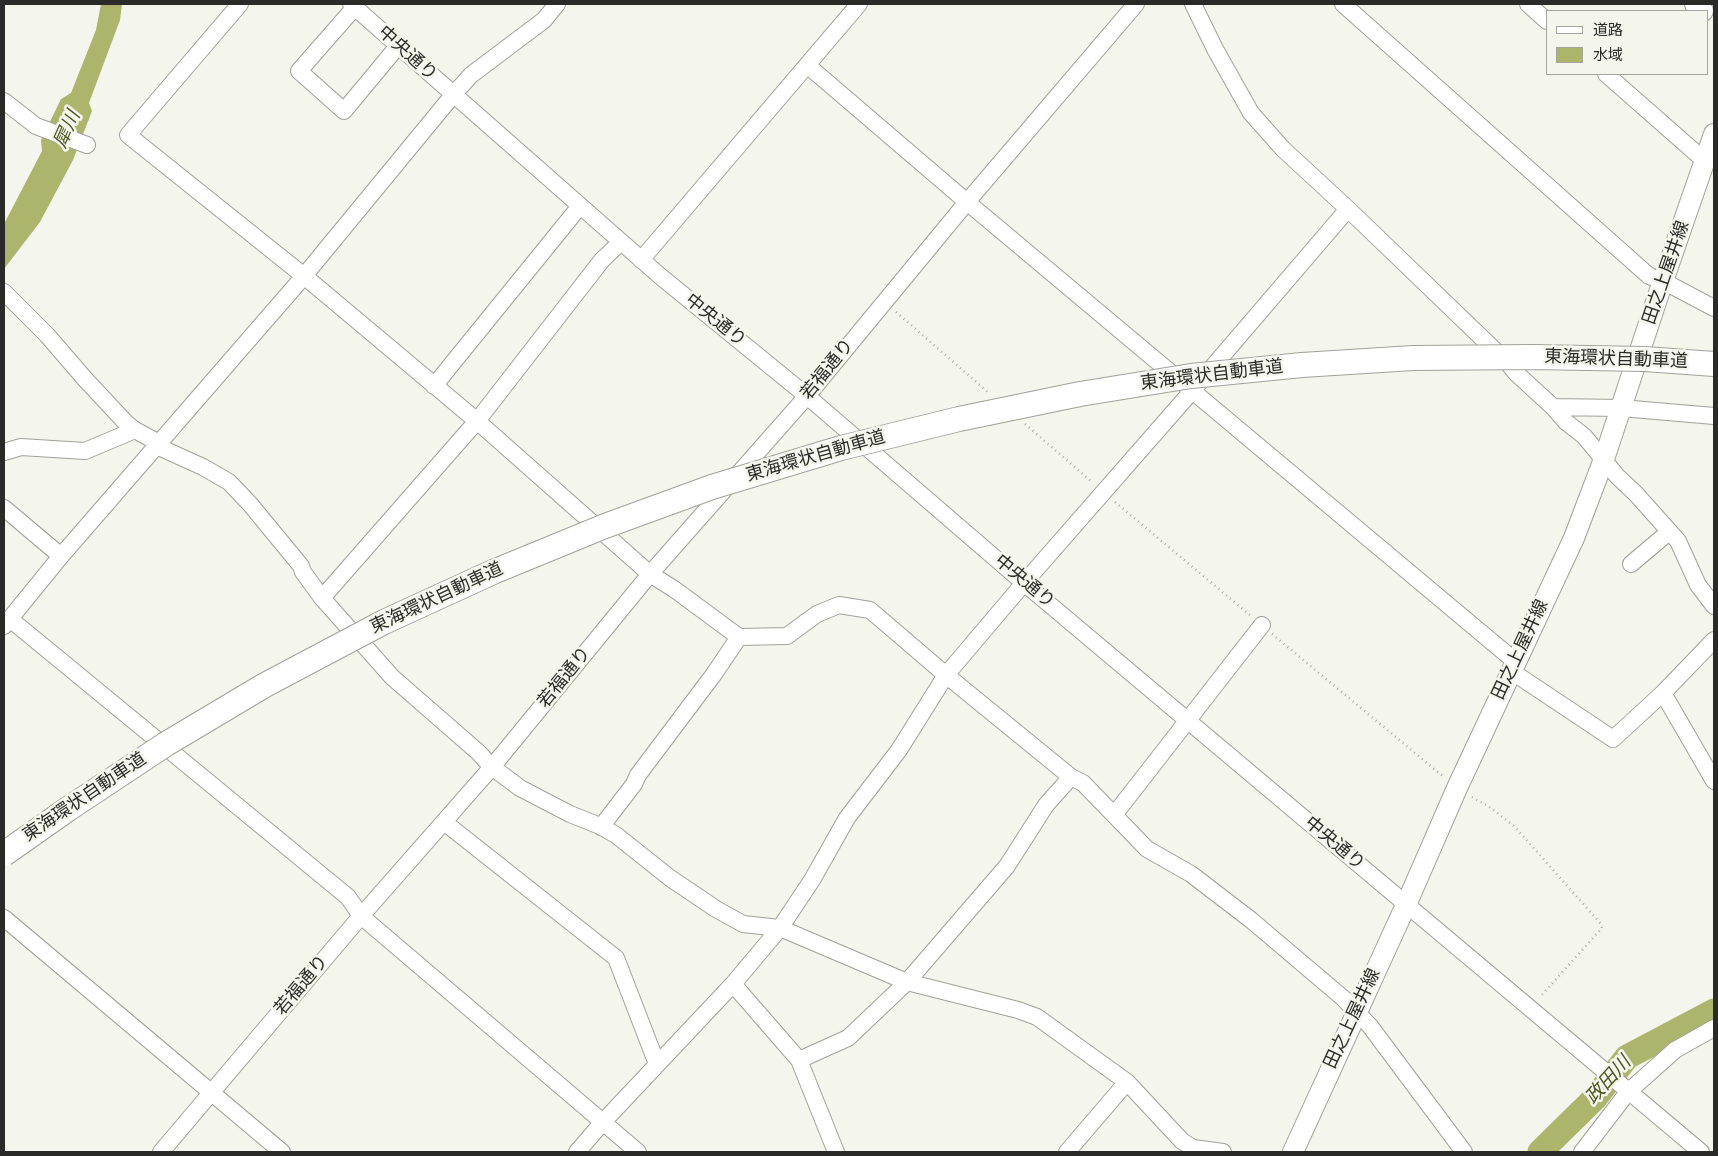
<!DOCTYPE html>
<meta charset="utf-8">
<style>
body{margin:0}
#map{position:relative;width:1718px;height:1156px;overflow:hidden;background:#f4f6ed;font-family:Jost,"Noto Sans JP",sans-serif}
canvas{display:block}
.frame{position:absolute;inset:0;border:5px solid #2a2b28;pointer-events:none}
.legend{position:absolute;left:1546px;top:10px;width:162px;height:65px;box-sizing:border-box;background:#f4f6ed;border:1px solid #a3a59e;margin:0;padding:6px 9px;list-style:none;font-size:15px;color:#2a2b28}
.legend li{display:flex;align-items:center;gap:10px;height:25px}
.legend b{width:25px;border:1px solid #a3a59e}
</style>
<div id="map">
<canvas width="1718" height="1156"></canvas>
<div class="frame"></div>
<ul class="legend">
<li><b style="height:6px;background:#fff"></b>道路</li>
<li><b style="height:14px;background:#abb56b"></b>水域</li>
</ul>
</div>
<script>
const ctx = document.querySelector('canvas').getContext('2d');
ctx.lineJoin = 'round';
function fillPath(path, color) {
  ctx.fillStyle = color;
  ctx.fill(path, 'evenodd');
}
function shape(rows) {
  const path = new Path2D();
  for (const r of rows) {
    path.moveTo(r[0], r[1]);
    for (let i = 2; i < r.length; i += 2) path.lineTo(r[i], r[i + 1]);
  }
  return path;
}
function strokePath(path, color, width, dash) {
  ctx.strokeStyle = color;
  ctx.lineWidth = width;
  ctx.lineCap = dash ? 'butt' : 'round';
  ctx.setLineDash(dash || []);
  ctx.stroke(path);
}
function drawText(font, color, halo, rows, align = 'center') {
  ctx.font = font + ' Jost,"Noto Sans JP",sans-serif';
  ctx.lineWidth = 5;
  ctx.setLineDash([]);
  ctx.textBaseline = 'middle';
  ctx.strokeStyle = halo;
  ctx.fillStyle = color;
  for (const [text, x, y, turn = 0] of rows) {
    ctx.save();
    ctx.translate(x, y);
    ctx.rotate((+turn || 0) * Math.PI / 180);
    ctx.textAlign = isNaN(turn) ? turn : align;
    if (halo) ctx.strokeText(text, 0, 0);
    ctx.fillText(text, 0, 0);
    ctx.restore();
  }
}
const water = shape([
 [101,4,122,4,120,20,89,103,92,111,73,160,40,222,4,269,4,224,42,151,41,140,61,99,71,93,96,30]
]);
const river = shape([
 [1540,1152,1595,1098,1627,1057,1714,1011]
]);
const path = shape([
 [896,312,990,394],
 [1025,424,1092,482],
 [1115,502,1251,616],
 [1272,634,1445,778],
 [1472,797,1491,808,1515,827,1601,924,1602,928,1540,997]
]);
const minor = shape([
 [240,4,128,135,304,276,477,421,650,574,674,589,739,637,787,636,817,614,839,605,870,610,946,675,1071,777,1083,783,1147,849,1191,874,1251,920,1343,998,1370,1026,1464,1152],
 [351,4,660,276,807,396,1024,583,1701,1152],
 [1193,4,1215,49,1251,113,1283,149,1348,209,1507,362,1516,373,1553,407,1566,422,1584,436,1617,476,1636,494,1678,541,1698,585,1714,606],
 [1343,4,1649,276,1663,281,1714,308],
 [1528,4,1547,21],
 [355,7,299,71,344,111,398,46],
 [807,65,967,202,1516,662],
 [1606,74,1705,161],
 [4,101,36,126,87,145],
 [641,260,859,4],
 [4,292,47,335,85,379,127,424,135,430,159,443,161,448,203,467,229,482,250,504,301,566,303,572,322,598,392,677,478,752,492,767,520,788,570,814,600,826,616,835,670,878,716,909,743,924,780,928,907,982,1018,1010,1037,1017,1127,1082,1182,1141,1193,1148,1223,1152],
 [434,386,580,206],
 [1553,407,1621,408,1714,416],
 [4,452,21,447,85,451,135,430],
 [4,508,61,556],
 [1631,564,1669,532],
 [322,598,477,421,602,260,621,242],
 [10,619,348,897,361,916,638,1152],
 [4,626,61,556,304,276,453,95,471,75,544,20,557,4],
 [1511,671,1613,739,1663,693,1714,781],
 [1663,693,1714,640],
 [1114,815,1262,625],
 [444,822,616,958,657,1064],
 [601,827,634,784,638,775,714,674,739,637],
 [4,918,282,1152],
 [733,984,799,1060,836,1152],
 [799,1060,848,1038,907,982,1007,866,1046,805,1071,777],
 [161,1152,361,916,492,767,650,574,807,396,967,202,1136,4],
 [577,1152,603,1122,733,984,780,928,812,880,847,818,899,750,946,675,1024,583,1192,391,1348,209],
 [1067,1152,1127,1082],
 [1582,1152,1628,1092,1675,1050,1714,1028]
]);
const major = shape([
 [1695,4,1703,11],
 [1293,1152,1406,905,1457,788,1574,538,1604,459,1663,281,1714,134]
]);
const highwayBridge = shape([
 [4,854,68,809,166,744,265,685,384,622,493,572,605,526,712,487,841,448,959,419,1080,394,1191,376,1302,365,1413,358,1533,357,1645,359,1714,364]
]);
const streetNames = [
 ["中央通り",407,54,42],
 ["田之上屋井線",1667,273,-71],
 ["中央通り",715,321,39],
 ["東海環状自動車道",1616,360,2],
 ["若福通り",828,370,-51],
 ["東海環状自動車道",1212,376,-7],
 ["東海環状自動車道",816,457,-16],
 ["中央通り",1024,582,40],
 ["東海環状自動車道",437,599,-25],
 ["田之上屋井線",1521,650,-65],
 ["若福通り",565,678,-51],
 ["東海環状自動車道",85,798,-34],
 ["中央通り",1334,844,40],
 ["若福通り",302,986,-50],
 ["田之上屋井線",1353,1019,-65]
];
const waterNames = [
 ["犀川",68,130,-66],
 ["政田川",1609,1081,-48]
];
fillPath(water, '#abb56b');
strokePath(river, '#abb56b', 25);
strokePath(minor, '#a0a199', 18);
strokePath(major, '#a0a199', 22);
strokePath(path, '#abaca6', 2.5, [1, 4]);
strokePath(minor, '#fff', 16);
strokePath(major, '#fff', 20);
strokePath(highwayBridge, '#a0a199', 26, []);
strokePath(highwayBridge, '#fff', 24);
drawText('18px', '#2a2b28', '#f4f6ed', streetNames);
drawText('italic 19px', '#4f5620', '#f4f6ed', waterNames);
</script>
